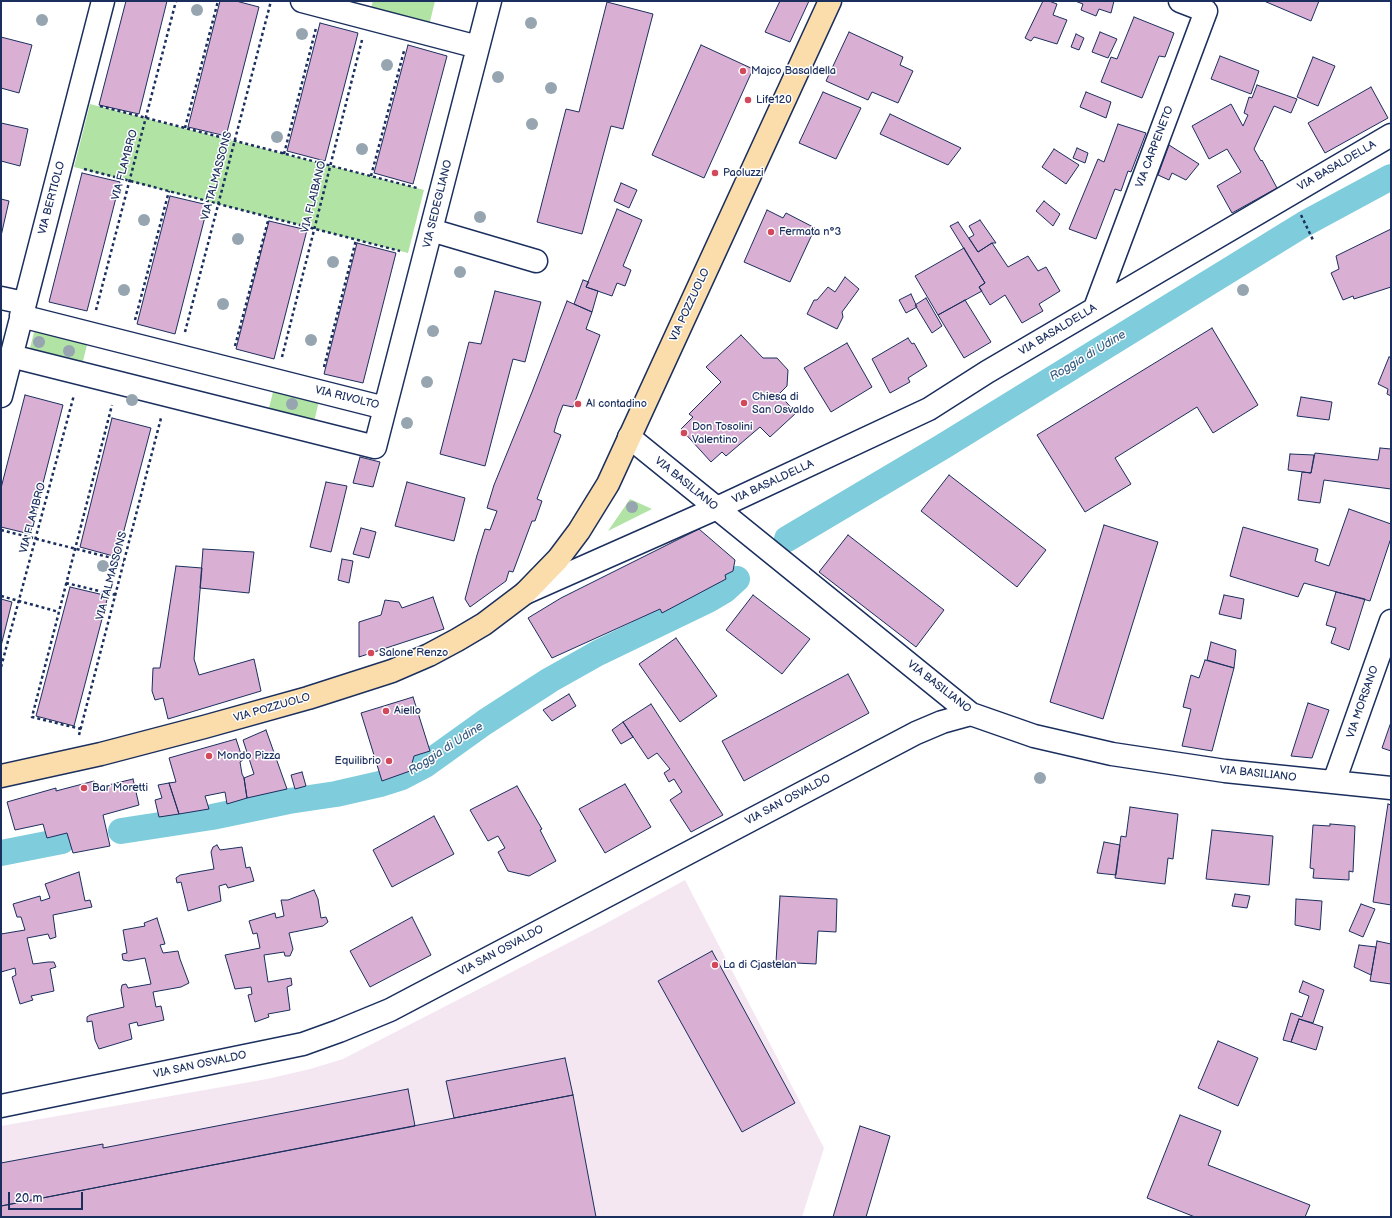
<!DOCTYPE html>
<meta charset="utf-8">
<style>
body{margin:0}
#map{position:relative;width:1392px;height:1218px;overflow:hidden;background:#fff;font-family:"Balsamiq Sans",sans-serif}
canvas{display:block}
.frame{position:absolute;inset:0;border:2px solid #1b2f5e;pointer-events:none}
.scale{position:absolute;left:8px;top:1192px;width:75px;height:18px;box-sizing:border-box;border:2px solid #1b2f5e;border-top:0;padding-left:5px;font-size:12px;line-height:14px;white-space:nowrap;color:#1b2f5e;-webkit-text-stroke:3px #fff;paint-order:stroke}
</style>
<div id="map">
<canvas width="1392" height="1218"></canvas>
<div class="frame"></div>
<div class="scale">20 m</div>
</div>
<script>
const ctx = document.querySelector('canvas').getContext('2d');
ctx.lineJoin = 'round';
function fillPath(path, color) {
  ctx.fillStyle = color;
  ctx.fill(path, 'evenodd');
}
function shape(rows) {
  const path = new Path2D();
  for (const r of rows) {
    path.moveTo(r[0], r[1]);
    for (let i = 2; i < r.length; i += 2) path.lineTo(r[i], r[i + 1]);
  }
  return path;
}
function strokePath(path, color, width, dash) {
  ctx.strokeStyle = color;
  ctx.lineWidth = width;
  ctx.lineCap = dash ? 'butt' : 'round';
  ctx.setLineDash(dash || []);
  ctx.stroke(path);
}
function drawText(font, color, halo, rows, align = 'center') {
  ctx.font = font + ' "Balsamiq Sans",sans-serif';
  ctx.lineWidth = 3;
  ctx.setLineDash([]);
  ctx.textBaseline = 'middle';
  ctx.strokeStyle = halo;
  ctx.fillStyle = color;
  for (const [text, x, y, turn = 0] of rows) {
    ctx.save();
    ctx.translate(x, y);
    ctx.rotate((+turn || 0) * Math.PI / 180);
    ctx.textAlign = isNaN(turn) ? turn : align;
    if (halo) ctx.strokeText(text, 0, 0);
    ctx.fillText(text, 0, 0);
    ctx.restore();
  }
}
const built = shape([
 [685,880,824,1148,802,1217,1,1217,1,1126,267,1079,310,1069,343,1059,603,925]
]);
const green = shape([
 [373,1,435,1,427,34,368,18],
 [90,104,424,190,408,253,74,167],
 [37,320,90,333,80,373,27,360],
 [276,380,321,392,312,431,266,420],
 [630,499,652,509,608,531]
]);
const canal = shape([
 [787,539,942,447,1304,224,1391,177],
 [121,831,212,817,289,801,336,794,380,784,402,777,425,765,485,722,550,680,598,653,708,600,725,590,737,579],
 [1,853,62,841]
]);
const building = shape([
 [126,1,167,1,139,114,99,105,126,1],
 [220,1,236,1,259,7,226,136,188,127,220,1],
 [780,1,809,1,790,42,765,32,780,1],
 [1043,1,1049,1,1057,4,1053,15,1067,20,1057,44,1034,37,1031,41,1025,38,1043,1],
 [1075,1,1114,1,1111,13,1099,9,1096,16,1081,10,1083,4,1075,1],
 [1264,1,1319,1,1311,21,1264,1],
 [607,2,653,14,623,129,611,126,582,234,537,222,566,109,579,112,607,2],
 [1134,17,1174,33,1165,57,1159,56,1142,98,1101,82,1111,57,1117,59,1134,17],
 [320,23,358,33,325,161,287,151,320,23],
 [849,32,903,57,900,65,913,71,898,103,872,92,868,100,826,81,849,32],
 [1100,32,1117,39,1108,58,1092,52,1100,32],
 [1076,34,1084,38,1079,50,1071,47,1076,34],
 [1,37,32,45,19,93,1,88,1,37],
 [408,45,447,56,413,184,374,173,408,45],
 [701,45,753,69,704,178,652,155,701,45],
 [1220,56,1259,71,1251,94,1211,79,1220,56],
 [1313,57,1335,66,1318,106,1297,97,1313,57],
 [1257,85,1297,99,1291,113,1274,106,1254,149,1261,161,1262,160,1277,188,1232,213,1217,186,1241,172,1227,149,1209,159,1192,126,1231,104,1243,126,1248,115,1244,113,1249,97,1252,98,1257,85],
 [1371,87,1388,118,1325,153,1308,123,1371,87],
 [823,92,861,108,836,159,799,143,823,92],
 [1086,92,1111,102,1106,118,1080,107,1086,92],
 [890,114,961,148,948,165,880,134,890,114],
 [1,123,28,129,20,166,1,161,1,123],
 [1118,124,1146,133,1131,172,1128,171,1121,191,1115,189,1096,239,1069,229,1098,159,1104,162,1118,124],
 [1169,145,1199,164,1186,180,1172,173,1169,180,1158,175,1169,145],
 [1077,148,1088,153,1085,163,1073,158,1077,148],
 [1054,149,1079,165,1066,184,1042,167,1054,149],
 [82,173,120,182,87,311,49,302,82,173],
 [621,183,637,190,629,208,614,201,621,183],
 [170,196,208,205,175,334,137,324,170,196],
 [1,199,9,201,1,236,1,199],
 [1044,201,1060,214,1053,226,1036,211,1044,201],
 [617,209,642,220,623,266,631,270,625,286,617,283,612,296,586,287,617,209],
 [767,210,783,218,786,213,815,228,790,282,744,262,767,210],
 [980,220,996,243,992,243,978,252,969,238,974,235,969,226,980,220],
 [269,221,307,230,274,359,236,349,269,221],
 [958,222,978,252,992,243,1008,267,1028,256,1038,271,1046,267,1060,291,1039,304,1043,311,1022,323,1005,295,990,305,979,287,985,283,950,226,958,222],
 [1391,229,1391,287,1354,299,1353,296,1343,300,1331,273,1339,269,1336,256,1391,229],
 [357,243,396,253,363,383,324,374,357,243],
 [964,248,985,283,979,287,982,291,938,315,915,276,964,248],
 [845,277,859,289,842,312,843,317,837,329,807,314,814,300,817,300,828,287,835,292,845,277],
 [583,280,589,282,586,287,598,291,592,312,574,304,583,280],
 [495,291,541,302,525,362,513,359,485,466,440,454,469,342,481,344,495,291],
 [911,294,917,307,906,313,899,300,911,294],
 [926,298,942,326,932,333,915,305,926,298],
 [965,300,991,342,964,358,938,315,965,300],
 [567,301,592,312,586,329,600,335,573,407,563,405,558,418,554,432,561,435,537,499,542,501,535,521,532,521,513,572,509,571,506,581,470,607,465,599,477,555,485,529,490,530,497,511,487,508,494,485,532,392,567,301],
 [1212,328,1258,405,1213,433,1197,407,1115,458,1131,484,1085,512,1037,435,1212,328],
 [741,335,763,358,777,358,788,370,787,386,779,394,796,413,770,437,760,427,726,456,722,452,711,462,681,429,693,417,689,414,721,382,706,367,741,335],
 [908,338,912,344,914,343,927,366,908,378,910,382,890,393,872,359,908,338],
 [847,343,872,387,831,412,804,368,847,343],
 [1389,357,1391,357,1391,396,1387,394,1388,389,1378,384,1389,357],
 [25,395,63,405,30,534,1,527,1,488,25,395],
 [1301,397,1332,402,1329,420,1297,416,1301,397],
 [112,418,151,428,117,557,80,547,112,418],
 [1380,448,1391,449,1391,489,1324,480,1320,503,1298,500,1302,472,1311,473,1315,453,1378,460,1380,448],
 [1290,454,1314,455,1311,473,1288,470,1290,454],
 [360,457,380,462,373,487,353,483,360,457],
 [949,475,1046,550,1017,587,921,511,949,475],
 [326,482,347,486,331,552,310,547,326,482],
 [407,482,465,498,454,541,395,526,407,482],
 [1349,509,1391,524,1391,538,1370,601,1304,583,1298,597,1230,576,1243,527,1318,549,1315,561,1329,566,1349,509],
 [1104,525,1158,542,1103,719,1050,702,1104,525],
 [361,528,376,532,369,558,353,554,361,528],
 [699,529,735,560,733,571,725,575,726,579,662,613,660,609,552,658,528,618,561,598,699,529],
 [848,535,944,610,916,647,819,572,848,535],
 [203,549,254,552,249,593,200,588,203,549],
 [342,559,353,561,349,583,338,580,342,559],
 [176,566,202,568,194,659,199,675,254,659,261,691,168,719,163,698,155,700,152,691,153,668,160,668,176,566],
 [70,587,108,596,74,726,36,716,70,587],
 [1336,592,1365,599,1349,650,1331,643,1336,628,1326,625,1336,592],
 [753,595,810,639,782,674,726,630,753,595],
 [1224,595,1244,599,1241,619,1219,614,1224,595],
 [433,597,444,629,359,657,359,622,381,615,385,600,399,602,402,608,433,597],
 [1,599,12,602,1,646,1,599],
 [676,638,717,696,680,722,639,664,676,638],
 [1211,642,1236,650,1234,668,1207,660,1211,642],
 [1205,660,1234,668,1212,751,1182,746,1191,709,1183,707,1191,675,1199,678,1205,660],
 [848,674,869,713,744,781,722,741,848,674],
 [569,694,576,706,552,721,543,710,569,694],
 [413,697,430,751,414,756,410,771,382,781,361,713,413,697],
 [1308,703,1329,710,1312,758,1291,756,1308,703],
 [651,704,723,815,691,832,670,800,682,792,674,779,669,782,664,773,670,769,657,753,648,759,623,722,651,704],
 [623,722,633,737,621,744,612,730,623,722],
 [1391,722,1391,751,1382,748,1391,722],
 [266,730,287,789,247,798,244,778,254,774,243,740,266,730],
 [236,739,243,760,240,762,242,774,244,778,247,798,227,804,225,792,205,796,209,809,179,814,169,783,176,782,169,758,236,739],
 [302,772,306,786,295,789,291,775,302,772],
 [133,779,139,805,103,815,110,846,73,853,67,833,47,838,43,824,15,830,7,802,56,788,56,791,94,781,96,788,133,779],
 [169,783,179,814,159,817,155,800,162,798,158,785,169,783],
 [625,784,651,827,605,853,579,809,625,784],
 [517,786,542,829,540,830,556,861,529,876,508,871,498,852,505,848,498,836,488,841,470,810,517,786],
 [1388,804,1391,805,1391,905,1373,902,1388,804],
 [1130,807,1178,814,1173,859,1168,858,1165,884,1115,878,1121,836,1126,837,1130,807],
 [434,816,454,854,392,887,373,850,434,816],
 [1330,824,1355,826,1353,872,1349,871,1349,880,1313,878,1314,869,1310,868,1313,825,1330,826,1330,824],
 [1212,830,1273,836,1269,885,1206,879,1212,830],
 [1104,842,1120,845,1116,875,1097,873,1104,842],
 [217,845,220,850,242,847,246,868,250,867,254,881,228,888,226,884,219,886,221,901,188,911,181,882,177,883,176,878,180,875,214,869,211,852,213,847,217,845],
 [79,872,85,901,90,900,92,907,53,915,56,937,50,939,48,934,27,938,33,964,48,962,54,962,56,967,50,969,54,991,31,996,33,1000,20,1004,12,977,16,975,15,968,1,972,1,934,25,930,21,917,17,917,13,904,40,896,41,901,50,898,45,884,79,872],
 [314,890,318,899,321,918,326,917,328,922,323,926,289,933,293,949,290,956,285,956,284,952,264,955,268,982,291,978,292,985,287,987,290,1010,268,1014,269,1017,255,1022,248,995,252,994,251,987,235,989,225,955,260,948,257,933,253,934,249,921,275,913,276,918,284,916,281,900,288,900,314,890],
 [1235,894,1250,896,1247,908,1232,906,1235,894],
 [780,896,837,899,836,932,818,931,816,964,776,962,780,896],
 [1296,899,1322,901,1320,930,1295,925,1296,899],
 [1361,904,1375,909,1363,937,1349,931,1361,904],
 [412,917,431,955,370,987,350,951,412,917],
 [157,918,165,944,160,945,163,953,178,951,180,959,189,983,181,987,153,992,156,1007,161,1006,164,1020,138,1026,137,1022,129,1024,132,1039,99,1049,95,1040,92,1021,87,1022,87,1017,90,1015,124,1007,121,990,122,985,126,984,128,988,151,984,145,958,129,961,123,960,122,954,127,953,123,930,145,926,144,923,157,918],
 [1377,941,1391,944,1391,984,1370,981,1377,941],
 [1359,945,1376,947,1371,975,1354,967,1359,945],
 [712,951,795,1103,742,1132,658,981,712,951],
 [1303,981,1324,990,1313,1023,1299,1019,1291,1042,1283,1040,1291,1013,1302,1017,1309,996,1299,992,1303,981],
 [1299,1019,1323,1027,1316,1050,1291,1042,1299,1019],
 [1218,1041,1258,1058,1238,1106,1198,1088,1218,1041],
 [565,1058,573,1095,454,1118,446,1081,565,1058],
 [408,1089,415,1126,1,1206,1,1163,103,1144,103,1148,408,1089],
 [573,1095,596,1217,1,1217,1,1206,573,1095],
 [1180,1115,1221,1131,1208,1165,1310,1205,1305,1217,1195,1217,1147,1198,1180,1115],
 [860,1126,890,1136,866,1217,833,1217,860,1126]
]);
const path = shape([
 [100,106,417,188],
 [185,128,218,1],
 [284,154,316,28],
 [84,169,400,251],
 [371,176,404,51],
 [1301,215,1313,240],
 [96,310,176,1],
 [135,320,169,191],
 [185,332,271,1],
 [235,346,269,217],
 [282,357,362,40],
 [324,367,356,240],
 [1,530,124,561],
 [66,583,116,595],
 [1,596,59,612],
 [1,667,74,395],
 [81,729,32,717,112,405],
 [79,735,161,418]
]);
const minor = shape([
 [302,1,478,47],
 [431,230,536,261],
 [1,298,24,303],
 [1095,308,1206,11,1180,1],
 [11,356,375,447,385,408,21,316],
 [1,396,103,1],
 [385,408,490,1],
 [629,437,971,714,1034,736,1112,754,1225,771,1391,788],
 [525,593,717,508,929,409,987,372,1391,135],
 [1334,782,1391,621],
 [1,1106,303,1044,339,1031,390,1010,916,733,942,722,971,714]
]);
const major = shape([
 [1,776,101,754,204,727,308,698,392,671,429,655,457,640,484,624,525,593,558,559,579,531,608,484,830,1]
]);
const trees = [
 [197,10],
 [42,20],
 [531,23],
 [302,34],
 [387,65],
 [498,77],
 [551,88],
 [532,124],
 [277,137],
 [362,149],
 [480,217],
 [144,220],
 [238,239],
 [333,262],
 [460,272],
 [124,290],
 [1243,290],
 [223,304],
 [433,331],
 [311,340],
 [39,342],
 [69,351],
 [427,382],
 [132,400],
 [292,404],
 [407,423],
 [632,507],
 [103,566],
 [1040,778]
];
const markers = [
 [743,71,4,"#d1495b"],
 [748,100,4,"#d1495b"],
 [715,173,4,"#d1495b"],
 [771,232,4,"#d1495b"],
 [744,403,4,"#d1495b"],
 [578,404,4,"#d1495b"],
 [684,433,4,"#d1495b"],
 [371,653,4,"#d1495b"],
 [386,711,4,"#d1495b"],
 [209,756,4,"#d1495b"],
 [389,761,4,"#d1495b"],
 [84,788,4,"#d1495b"],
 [715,965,4,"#d1495b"]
];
const poiNames = [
 ["Majco Basaldella",751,71],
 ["Life120",756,100],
 ["Paoluzzi",723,173],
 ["Fermata n°3",779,232],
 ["Chiesa di",752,397],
 ["San Osvaldo",752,410],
 ["Al contadino",586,404],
 ["Don Tosolini",692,427],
 ["Valentino",692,440],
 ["Salone Renzo",379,653],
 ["Aiello",394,711],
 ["Mondo Pizza",217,756],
 ["Equilibrio",381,761,"right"],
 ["Bar Moretti",92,788],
 ["La di Cjastelan",723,965]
];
const streetNames = [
 ["VIA CARPENETO",1155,147,-69],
 ["VIA FLAMBRO",125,165,-75],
 ["VIA BASALDELLA",1337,166,-30],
 ["VIA TALMASSONS",217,176,-75],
 ["VIA FLAIBANO",314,197,-76],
 ["VIA BERTIOLO",52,198,-75],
 ["VIA SEDEGLIANO",438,204,-76],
 ["VIA POZZUOLO",690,305,-65],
 ["VIA BASALDELLA",1058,330,-31],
 ["VIA RIVOLTO",347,398,14],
 ["VIA BASALDELLA",773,482,-25],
 ["VIA BASILIANO",686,484,39],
 ["VIA FLAMBRO",33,518,-75],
 ["VIA TALMASSONS",112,576,-75],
 ["VIA BASILIANO",939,687,38],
 ["VIA MORSANO",1363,702,-71],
 ["VIA POZZUOLO",272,708,-16],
 ["VIA BASILIANO",1258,774,6],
 ["VIA SAN OSVALDO",788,800,-28],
 ["VIA SAN OSVALDO",501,951,-28],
 ["VIA SAN OSVALDO",200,1065,-12]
];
const waterNames = [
 ["Roggia di Udine",1088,356,-31],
 ["Roggia di Udine",446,749,-33]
];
fillPath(built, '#f4e7f2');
fillPath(green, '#b1e3a4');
strokePath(canal, '#7fcddc', 26);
fillPath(building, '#d9afd4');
strokePath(building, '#1b2f5e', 1);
strokePath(minor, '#1b2f5e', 25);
strokePath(major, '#1b2f5e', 25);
strokePath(path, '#1b2f5e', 2.5, [3, 3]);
strokePath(minor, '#fff', 22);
strokePath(major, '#faddab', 22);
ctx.fillStyle = '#96a5b0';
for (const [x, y] of trees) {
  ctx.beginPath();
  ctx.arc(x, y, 6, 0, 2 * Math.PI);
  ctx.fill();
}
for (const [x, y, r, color] of markers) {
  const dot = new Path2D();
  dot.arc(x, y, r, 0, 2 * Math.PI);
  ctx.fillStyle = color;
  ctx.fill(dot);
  strokePath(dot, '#fff', 1.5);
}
drawText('11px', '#1b2f5e', '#fff', poiNames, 'left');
drawText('11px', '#1b2f5e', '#fff', streetNames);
drawText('italic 12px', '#395e84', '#fff', waterNames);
</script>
